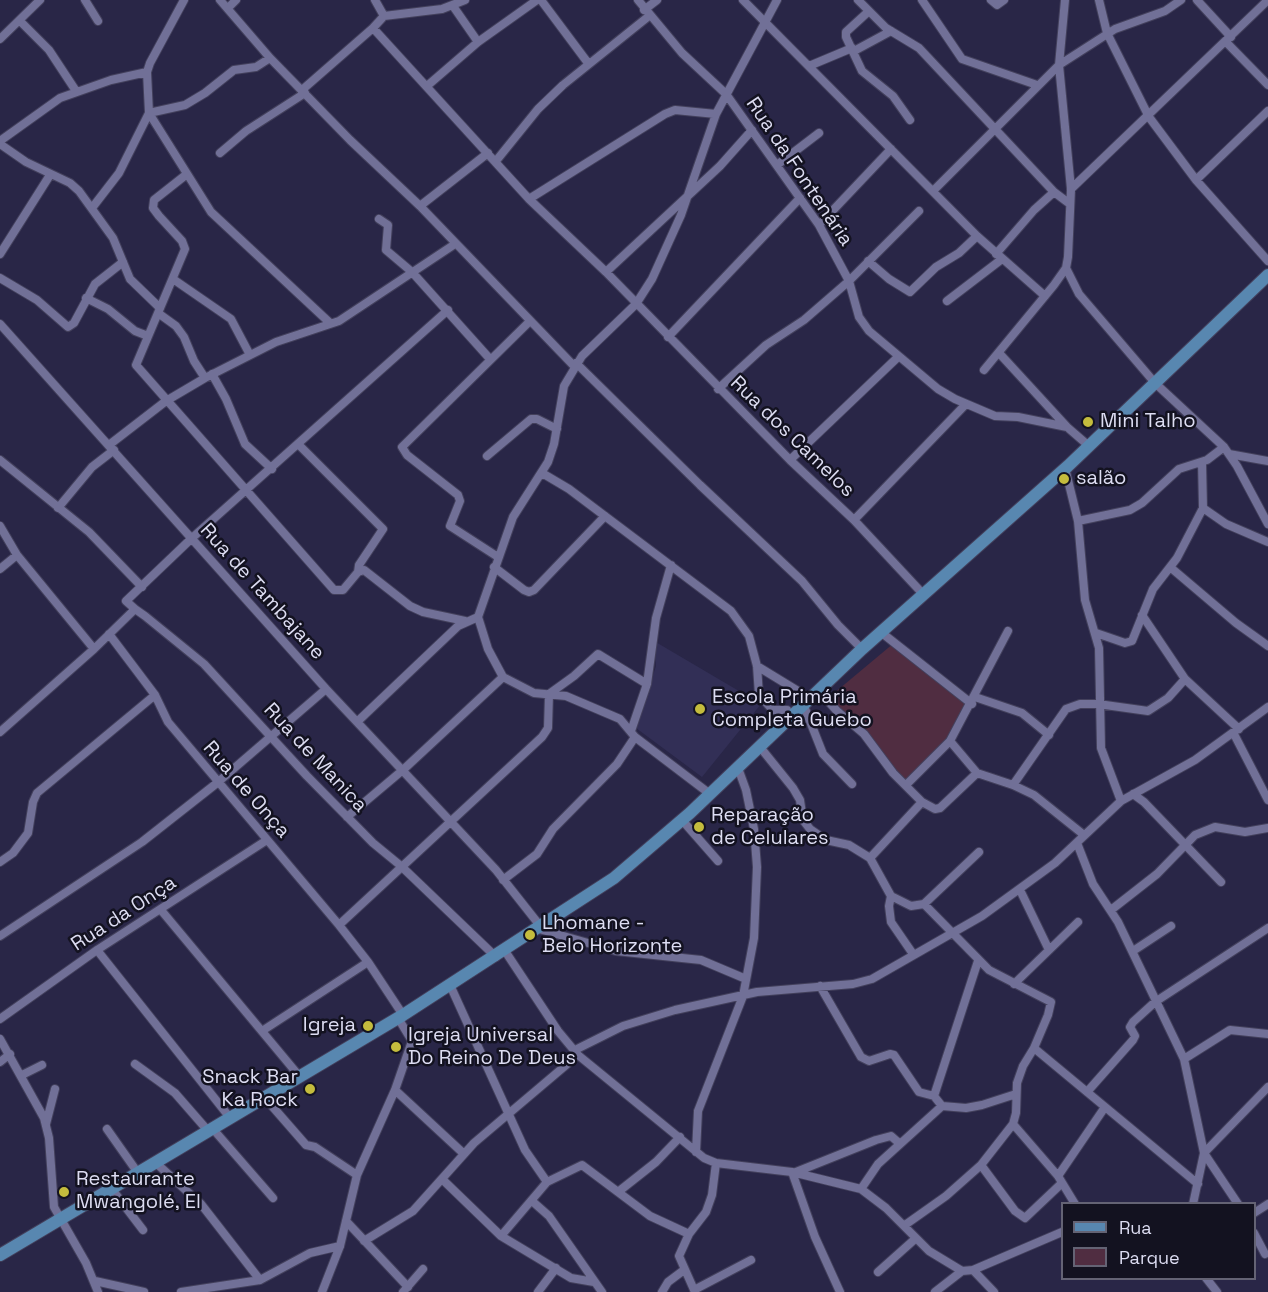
<!DOCTYPE html>
<meta charset="utf-8">
<style>
body{margin:0}
#map{position:relative;width:1268px;height:1292px;overflow:hidden;background:#292647;font-family:"Space Grotesk",sans-serif}
canvas{display:block}
.legend{position:absolute;left:1061px;top:1202px;width:195px;height:78px;box-sizing:border-box;background:#131220;border:2px solid #646374;margin:0;padding:8px 10px;list-style:none;font-size:18px;color:#ddddf2}
.legend li{display:flex;align-items:center;gap:12px;height:30px}
.legend b{width:30px;border:2px solid #646374}
</style>
<div id="map">
<canvas width="1268" height="1292"></canvas>
<ul class="legend">
<li><b style="height:8px;background:#5887b0"></b>Rua</li>
<li><b style="height:16px;background:#502d41"></b>Parque</li>
</ul>
</div>
<script>
const ctx = document.querySelector('canvas').getContext('2d');
ctx.lineJoin = 'round';
function fillPath(path, color) {
  ctx.fillStyle = color;
  ctx.fill(path, 'evenodd');
}
function shape(rows) {
  const path = new Path2D();
  for (const r of rows) {
    path.moveTo(r[0], r[1]);
    for (let i = 2; i < r.length; i += 2) path.lineTo(r[i], r[i + 1]);
  }
  return path;
}
function strokePath(path, color, width, dash) {
  ctx.strokeStyle = color;
  ctx.lineWidth = width;
  ctx.lineCap = dash ? 'butt' : 'round';
  ctx.setLineDash(dash || []);
  ctx.stroke(path);
}
function drawText(font, color, halo, rows, align = 'center') {
  ctx.font = font + ' "Space Grotesk",sans-serif';
  ctx.lineWidth = 5;
  ctx.setLineDash([]);
  ctx.textBaseline = 'middle';
  ctx.strokeStyle = halo;
  ctx.fillStyle = color;
  for (const [text, x, y, turn = 0] of rows) {
    ctx.save();
    ctx.translate(x, y);
    ctx.rotate((+turn || 0) * Math.PI / 180);
    ctx.textAlign = isNaN(turn) ? turn : align;
    if (halo) ctx.strokeText(text, 0, 0);
    ctx.fillText(text, 0, 0);
    ctx.restore();
  }
}
const built = shape([
 [654,641,761,704,702,777,636,728,656,666]
]);
const green = shape([
 [894,643,967,702,947,740,907,781,904,781,827,699]
]);
const street = shape([
 [85,0,98,21],
 [184,0,150,63,147,72,149,113,211,212,330,323],
 [220,0,270,58,350,140,420,206,574,366],
 [375,0,384,16,373,28,529,199,606,272,790,460,854,520,923,594],
 [541,0,588,63],
 [638,0,682,53,726,94,819,225,849,281,859,317,869,331,938,389,955,399,995,416,1018,417,1067,427,1089,446],
 [743,0,977,236,1045,296],
 [858,0,886,28,919,48,1054,192,1070,204],
 [922,0,962,59,1037,85],
 [991,0,997,5,1004,0],
 [1099,0,1107,33,1149,117,1196,180,1268,261],
 [1197,0,1231,37],
 [453,6,478,42],
 [228,8,236,0],
 [644,10,657,0],
 [869,11,846,32,846,37,862,71,893,96,910,120],
 [384,16,442,9,465,0],
 [20,21,49,50,76,91],
 [0,39,40,0],
 [1226,42,1268,85],
 [854,51,891,31],
 [809,66,852,48],
 [427,86,478,42,537,0],
 [302,90,373,28],
 [149,113,185,105,205,93,234,70,256,67,270,58],
 [0,141,60,98,111,80,147,72],
 [0,144,26,162,70,183,79,191,113,238,130,279,160,308],
 [220,153,246,131,305,93],
 [496,161,538,109,563,85,649,16],
 [777,165,819,133],
 [187,174,154,200,153,208,159,216,182,241,185,249,136,365,334,590,343,590,358,572,364,570,410,606,423,612,465,621],
 [1196,180,1268,111],
 [1071,189,1268,0],
 [933,191,1059,65,1115,29,1165,11,1181,0],
 [529,199,665,114,675,110,716,114],
 [420,206,488,153],
 [92,208,119,173,149,113],
 [379,219,388,225,386,250,412,272,490,359],
 [819,225,891,149],
 [0,254,50,175],
 [996,254,1034,210,1054,192],
 [868,261,889,279,910,292,936,267,959,253,977,236],
 [1066,268,1079,294,1155,383,1224,447,1237,466,1268,524],
 [606,272,720,166,752,130],
 [0,278,37,300,68,327,74,323,95,284,123,262],
 [173,279,231,319,250,355],
 [86,298,108,309,135,331,148,336],
 [947,301,1002,259],
 [158,313,176,326,184,337,194,361,205,378],
 [0,324,326,689,496,870,541,927],
 [668,337,800,198],
 [999,353,1067,427],
 [576,363,700,485,802,581,838,625,862,649],
 [984,370,1054,285,1066,268,1068,257,1071,189,1059,65,1065,0],
 [212,374,226,399,245,444,272,469],
 [718,389,766,345,804,320,849,281,919,211],
 [109,445,166,401,205,378,276,342,339,321,455,244],
 [299,445,383,529,359,565,358,572],
 [1229,454,1268,461],
 [487,456,531,419,537,419,557,429],
 [0,460,89,532,142,587],
 [790,460,898,357],
 [1202,462,1203,508],
 [1065,468,1078,521,1085,600,1099,648,1101,748,1121,801],
 [542,473,569,489,731,611,749,636,757,666,759,695,773,710,787,710],
 [58,508,92,467,114,450],
 [854,520,966,404],
 [1078,521,1130,510,1142,503,1179,469,1207,460,1224,447],
 [0,526,17,555,94,649,0,732],
 [498,557,450,526,460,501,458,495,407,455,402,447,529,322],
 [494,567,524,590,529,592,534,590,605,516],
 [1170,567,1236,623,1268,646],
 [0,569,17,555],
 [135,609,126,601,192,538,448,310],
 [1142,615,1185,679,1239,729],
 [882,633,972,704],
 [1096,633,1125,643,1132,641,1153,589,1177,558,1203,508,1226,524,1268,542],
 [109,634,155,695,168,722,339,925,368,962,403,1015],
 [94,649,135,609,145,616,204,664,307,776,373,843,401,866,496,957],
 [757,666,811,699],
 [819,691,837,711,864,734,893,773,922,802,935,809,940,808,977,773],
 [975,697,1022,713,1049,735],
 [804,706,823,754,852,784],
 [358,721,458,626,478,617],
 [631,731,647,684,656,618,671,565],
 [1234,734,1268,800],
 [950,741,977,773,1013,785,1034,795,1084,835],
 [760,747,793,788,800,800,803,820,810,829,826,840,849,845,870,858,891,896,911,906,924,904,989,970,1051,1002,1048,1015,1034,1048,1023,1066,1017,1083,1016,1113,1013,1124,981,1165,946,1196,905,1225],
 [907,784,950,741,1008,631],
 [1013,785,1066,709,1080,704,1098,704,1148,711,1168,698,1185,679],
 [710,794,635,737,620,719,566,696,534,693,503,677,488,649,478,617,513,517,548,462,554,444,564,386,582,356,636,304,652,279,681,215,716,114,777,0],
 [1133,794,1144,802,1221,882],
 [347,817,404,769,503,677],
 [682,820,718,861],
 [1077,843,1093,884,1118,922,1184,1059,1204,1153,1193,1204],
 [870,858,922,802],
 [0,862,13,853,28,833,33,802,37,793,155,695],
 [503,880,537,854,553,829,617,764,635,737],
 [1020,890,1049,950],
 [891,896,889,906,891,922,913,954],
 [924,904,979,852],
 [161,910,300,1077],
 [1111,910,1157,874,1195,835,1215,827,1245,832,1268,828],
 [339,925,542,737,548,728,549,694,574,676,598,654,647,684],
 [539,929,616,951,701,960,746,979],
 [0,936,142,842,217,783,326,689],
 [97,950,231,1119],
 [505,951,558,1031,578,1055,704,1158,716,1163,792,1172,861,1189,886,1208,929,1251,962,1271],
 [1133,951,1171,926],
 [1014,984,1078,922],
 [450,985,525,1150,547,1182],
 [820,986,861,1057,869,1061,890,1054,894,1055,919,1092,934,1096,942,1106,966,1108,982,1105,1016,1094],
 [0,1019,97,950,267,840],
 [262,1031,368,962],
 [0,1039,44,1118,49,1138,54,1207,86,1263,98,1292],
 [1034,1048,1198,1184],
 [575,1050,623,1026,675,1010,757,992,853,984,872,979,982,916,1055,863,1121,801,1195,760,1268,707],
 [1184,1059,1230,1030,1268,1034],
 [0,1062,10,1054],
 [135,1064,175,1093,209,1132],
 [22,1075,42,1065],
 [395,1090,463,1153],
 [1087,1092,1133,1040,1135,1036,1130,1027,1133,1022,1155,1002,1268,928],
 [934,1096,978,961],
 [265,1098,306,1145,315,1147,357,1175],
 [46,1124,55,1089],
 [1013,1124,1058,1176,1075,1204],
 [107,1129,138,1173],
 [213,1129,273,1198],
 [696,1152,698,1111,743,996,754,938,757,867,754,829,746,790,738,768],
 [156,1163,201,1204,260,1280],
 [981,1165,1015,1211,1025,1218,1062,1183],
 [792,1172,815,1237,840,1292],
 [796,1172,876,1140,891,1136,899,1143],
 [1058,1176,1105,1107],
 [442,1179,501,1236,571,1278,594,1282],
 [111,1188,143,1230],
 [861,1189,878,1164,942,1106],
 [618,1192,656,1162,680,1137],
 [532,1201,549,1216,602,1292],
 [1238,1204,1204,1153,1268,1087],
 [1254,1213,1268,1204],
 [346,1221,408,1287],
 [1254,1233,1265,1254],
 [501,1236,547,1182,582,1165,650,1216,689,1234],
 [364,1241,413,1211,474,1143,578,1055],
 [973,1270,994,1292],
 [878,1272,915,1239],
 [1206,1278,1217,1292],
 [95,1281,144,1292],
 [694,1290,751,1260],
 [181,1292,260,1280,310,1253,340,1246],
 [322,1292,340,1246,357,1175,395,1090,412,1041,398,1018],
 [403,1292,423,1269],
 [538,1292,556,1268],
 [662,1292,668,1282,684,1270],
 [695,1292,679,1256,689,1234,706,1212,712,1195,716,1163],
 [935,1292,962,1271,973,1270,1062,1232]
]);
const secondary = shape([
 [0,1255,403,1015,614,878,690,813,862,649,1068,466,1268,275]
]);
const markers = [
 [1088,422,6,"#c4bc3d"],
 [1064,479,6,"#c4bc3d"],
 [700,709,6,"#c4bc3d"],
 [699,827,6,"#c4bc3d"],
 [530,935,6,"#c4bc3d"],
 [368,1026,6,"#c4bc3d"],
 [396,1047,6,"#c4bc3d"],
 [310,1089,6,"#c4bc3d"],
 [64,1192,6,"#c4bc3d"]
];
const streetNames = [
 ["Rua da Fontenária",799,172,56],
 ["Rua dos Camelos",792,437,44],
 ["Rua de Tambajane",262,592,48],
 ["Rua de Manica",315,758,47],
 ["Rua de Onça",246,790,49],
 ["Rua da Onça",124,914,-33]
];
const poiNames = [
 ["Mini Talho",1100,422],
 ["salão",1076,479],
 ["Escola Primária",712,698],
 ["Completa Guebo",712,721],
 ["Reparação",711,816],
 ["de Celulares",711,839],
 ["Lhomane -",542,924],
 ["Belo Horizonte",542,947],
 ["Igreja",356,1026,"right"],
 ["Igreja Universal",408,1036],
 ["Do Reino De Deus",408,1059],
 ["Snack Bar",298,1078,"right"],
 ["Ka Rock",298,1101,"right"],
 ["Restaurante",76,1180],
 ["Mwangolé, El",76,1203]
];
fillPath(built, '#322f56');
fillPath(green, '#502d41');
strokePath(street, '#43405c', 10);
strokePath(secondary, '#43405c', 14);
strokePath(street, '#717097', 8);
strokePath(secondary, '#5887b0', 12);
for (const [x, y, r, color] of markers) {
  const dot = new Path2D();
  dot.arc(x, y, r, 0, 2 * Math.PI);
  ctx.fillStyle = color;
  ctx.fill(dot);
  strokePath(dot, '#131220', 2);
}
drawText('20px', '#ddddf2', '#131220', streetNames);
drawText('20px', '#ddddf2', '#131220', poiNames, 'left');
</script>
